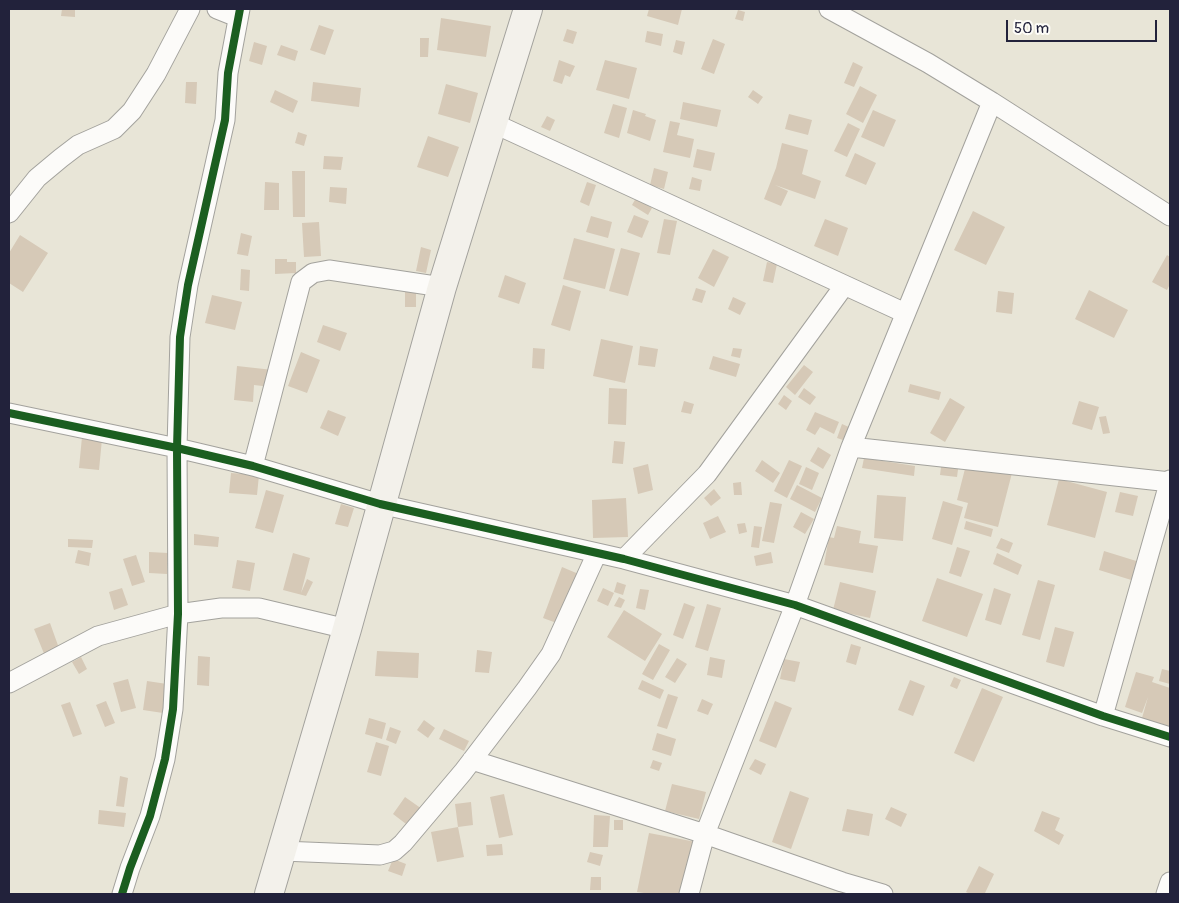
<!DOCTYPE html>
<style>
body{margin:0}
#map{position:relative;width:1179px;height:903px;overflow:hidden;background:#e8e5d7;font-family:Pangolin,sans-serif}
canvas{display:block}
.frame{position:absolute;inset:0;border:10px solid #22223b;pointer-events:none}
.scale{position:absolute;left:1006px;top:20px;width:151px;height:22px;box-sizing:border-box;border:2px solid #22223b;border-top:0;padding-left:6px;font-size:15px;line-height:18px;white-space:nowrap;color:#22223b;-webkit-text-stroke:4px #fdfcf7;paint-order:stroke}
</style>
<div id="map">
<canvas width="1179" height="903"></canvas>
<div class="frame"></div>
<div class="scale">50 m</div>
</div>
<script>
const ctx = document.querySelector('canvas').getContext('2d');
ctx.lineJoin = 'round';
function fillPath(path, color) {
  ctx.fillStyle = color;
  ctx.fill(path, 'evenodd');
}
function shape(rows) {
  const path = new Path2D();
  for (const r of rows) {
    path.moveTo(r[0], r[1]);
    for (let i = 2; i < r.length; i += 2) path.lineTo(r[i], r[i + 1]);
  }
  return path;
}
function strokePath(path, color, width, dash) {
  ctx.strokeStyle = color;
  ctx.lineWidth = width;
  ctx.lineCap = dash ? 'butt' : 'round';
  ctx.setLineDash(dash || []);
  ctx.stroke(path);
}
const building = shape([
 [62,9,75,9,75,17,61,16],
 [649,9,682,9,678,25,647,16],
 [738,10,745,12,743,21,735,19],
 [441,18,491,26,486,57,437,50],
 [319,25,334,30,325,55,310,50],
 [567,29,577,32,573,44,563,41],
 [647,31,663,34,661,46,645,42],
 [420,38,429,38,428,57,420,57],
 [713,39,725,44,714,74,701,69],
 [676,40,685,42,682,55,673,52],
 [254,42,267,46,262,65,249,61],
 [281,45,298,51,295,61,277,55],
 [559,60,575,66,570,77,565,75,562,84,553,81],
 [605,60,637,68,629,99,596,90],
 [853,62,863,67,854,87,844,83],
 [186,82,197,82,196,104,185,103],
 [313,82,361,88,359,107,311,101],
 [446,84,478,93,470,123,438,114],
 [860,86,877,95,863,123,846,114],
 [275,90,298,101,293,113,270,102],
 [753,90,763,97,758,104,748,97],
 [683,102,721,110,717,127,680,119],
 [613,104,627,108,619,138,604,133],
 [633,110,646,114,645,116,656,120,650,141,627,133],
 [873,110,896,120,884,147,861,137],
 [789,114,812,120,808,135,785,129],
 [547,116,555,120,550,131,541,127],
 [670,121,680,123,677,135,694,139,690,158,663,152],
 [848,123,860,129,847,157,834,151],
 [298,132,307,135,304,146,295,143],
 [428,136,459,147,448,177,417,167],
 [782,143,808,150,802,174,821,181,815,199,775,185,788,191,781,206,764,199,776,168],
 [697,149,715,153,711,171,693,167],
 [855,153,876,163,866,185,845,176],
 [324,156,343,157,341,170,323,169],
 [654,168,668,172,664,189,650,185],
 [292,171,305,171,305,217,293,217],
 [692,177,702,180,700,191,689,189],
 [265,182,279,183,279,210,264,210],
 [587,182,596,185,589,206,580,202],
 [330,187,347,188,346,204,329,202],
 [636,198,652,208,648,215,632,205],
 [973,211,1005,227,986,265,954,250],
 [634,215,649,221,642,238,627,232],
 [591,216,612,222,608,238,586,232],
 [664,219,677,221,670,255,657,253],
 [825,219,848,228,838,256,814,246],
 [319,222,321,256,304,257,302,223],
 [241,233,252,236,248,256,237,254],
 [20,235,48,253,23,292,9,283,9,253],
 [574,238,615,249,605,289,563,279],
 [421,247,431,250,426,273,416,271],
 [621,248,640,253,628,296,609,291],
 [713,249,729,257,714,287,698,278],
 [1167,255,1170,257,1170,284,1167,290,1152,282],
 [275,259,287,259,287,262,296,262,296,273,275,274],
 [767,262,777,264,773,283,763,281],
 [241,269,250,270,249,291,240,290],
 [505,275,526,283,519,304,498,297],
 [563,285,581,291,570,331,551,325],
 [405,287,416,287,416,307,405,307],
 [696,288,706,291,702,303,692,300],
 [1089,290,1128,310,1114,338,1075,319],
 [998,291,1014,293,1012,314,996,312],
 [212,295,242,302,235,330,205,323],
 [733,297,746,303,740,315,728,309],
 [323,325,347,333,340,351,317,342],
 [601,339,633,346,625,383,593,376],
 [640,346,658,349,655,367,638,365],
 [533,348,545,349,544,369,532,368],
 [733,348,742,349,740,358,731,356],
 [301,352,320,360,307,393,288,386],
 [713,356,740,364,736,377,709,369],
 [804,365,813,372,795,395,786,387],
 [237,366,273,370,271,387,254,385,253,402,234,400],
 [910,384,941,392,939,400,908,392],
 [609,388,627,389,626,425,608,424],
 [804,388,816,397,810,405,798,397],
 [784,395,792,401,786,410,778,404],
 [950,398,965,407,945,442,930,433],
 [684,401,694,404,691,414,681,412],
 [1079,401,1099,407,1092,430,1072,424],
 [328,410,346,417,338,436,320,428],
 [815,412,839,422,834,434,820,427,815,435,806,430],
 [1106,416,1110,433,1103,434,1099,417],
 [842,424,851,428,846,441,837,438],
 [82,437,102,439,99,470,79,468],
 [614,441,625,442,623,464,612,463],
 [818,447,831,455,823,469,810,461],
 [864,458,915,466,914,476,862,468],
 [762,460,780,473,773,483,755,471],
 [789,460,802,466,787,498,774,491],
 [942,460,959,462,957,477,940,475],
 [967,461,1012,473,998,527,964,518,968,503,957,500],
 [648,464,653,490,638,494,633,468],
 [806,467,819,473,812,490,799,484],
 [231,473,259,475,257,495,229,493],
 [1059,479,1107,492,1095,538,1047,525],
 [741,482,742,495,734,495,733,483],
 [797,485,822,498,815,512,790,499],
 [714,489,721,498,711,506,704,498],
 [266,490,284,495,273,533,255,528],
 [1120,492,1138,496,1133,516,1115,512],
 [877,495,906,497,903,541,874,538],
 [626,498,628,537,593,538,592,500],
 [943,501,963,507,952,545,932,539],
 [770,502,782,504,774,543,762,541],
 [341,504,354,508,348,527,335,524],
 [801,512,814,519,805,534,793,527],
 [718,516,726,532,710,539,703,523],
 [966,521,993,529,991,537,964,529],
 [745,523,747,532,739,534,737,524],
 [754,526,762,527,759,548,751,547],
 [837,526,861,531,859,543,878,546,873,573,824,565,829,537,834,538],
 [194,534,219,537,218,547,194,545],
 [1001,538,1013,543,1009,553,996,548],
 [68,539,93,540,92,548,68,547],
 [957,547,970,551,961,577,949,573],
 [78,550,91,553,89,566,75,563],
 [1104,551,1146,564,1141,583,1099,570],
 [149,552,168,553,167,574,149,573],
 [771,552,773,563,756,566,754,556],
 [293,553,310,558,301,593,307,579,313,582,306,596,283,590],
 [997,553,1022,565,1018,575,993,564],
 [136,555,145,582,132,586,123,559],
 [237,560,255,563,250,591,232,588],
 [562,567,581,575,562,625,543,618],
 [937,578,983,594,967,637,922,621],
 [1038,580,1055,585,1040,640,1022,635],
 [617,582,626,585,623,595,614,592],
 [840,582,876,591,870,618,833,610],
 [122,588,128,605,114,610,109,592],
 [603,588,614,593,608,606,597,601],
 [994,588,1011,594,1001,625,985,620],
 [640,589,649,590,645,610,636,608],
 [619,597,625,600,621,608,614,606],
 [684,603,695,607,683,639,673,635],
 [707,604,721,608,708,651,695,647],
 [624,610,662,634,645,661,607,637],
 [50,623,60,651,45,656,34,629],
 [1055,627,1074,632,1064,667,1046,662],
 [659,644,670,650,653,680,642,674],
 [851,644,861,647,856,665,846,662],
 [477,650,492,652,489,673,475,672],
 [377,651,419,653,418,678,375,676],
 [198,656,210,657,209,686,197,685],
 [81,657,87,669,79,674,72,662],
 [710,657,725,660,722,678,707,675],
 [677,658,687,664,675,683,665,677],
 [784,659,800,662,795,682,780,679],
 [1162,669,1170,671,1170,684,1159,681],
 [1136,672,1154,677,1152,682,1170,688,1170,727,1142,718,1148,697,1142,713,1125,707],
 [954,677,961,680,957,689,950,686],
 [128,679,136,708,121,712,113,683],
 [642,680,664,690,660,699,638,689],
 [910,680,925,686,913,716,898,710],
 [147,681,167,684,163,713,143,710],
 [982,688,1003,697,974,762,954,753],
 [668,694,678,697,667,729,657,726],
 [702,699,713,704,708,715,697,711],
 [106,701,115,723,105,727,96,705],
 [775,701,792,708,776,748,759,741],
 [70,702,82,734,73,737,61,705],
 [369,718,386,723,382,739,365,734],
 [424,720,435,728,428,738,417,730],
 [390,727,401,731,396,744,386,740],
 [444,729,469,741,464,751,439,739],
 [657,733,676,739,671,756,652,750],
 [376,742,389,746,381,776,367,772],
 [755,759,766,764,761,775,749,769],
 [653,760,662,763,659,771,650,768],
 [120,776,128,778,124,807,116,806],
 [672,784,706,792,699,819,665,811],
 [790,791,809,798,791,849,772,842],
 [504,794,513,835,499,838,490,797],
 [405,797,422,809,410,827,393,814],
 [471,802,473,825,458,827,455,804],
 [891,807,907,814,901,827,885,819],
 [847,809,873,814,869,836,842,831],
 [99,810,126,813,124,827,98,824],
 [1042,811,1060,818,1055,830,1064,835,1059,845,1034,831],
 [594,815,610,816,608,847,593,847],
 [614,820,623,820,623,830,614,830],
 [458,827,464,857,437,862,431,832],
 [649,833,696,842,686,894,651,894,637,892],
 [502,844,503,855,487,856,486,845],
 [590,852,603,855,600,866,587,862],
 [393,859,406,864,402,876,388,871],
 [979,866,994,874,985,893,988,894,970,894,966,892],
 [591,877,601,877,601,890,590,890]
]);
const minor = shape([
 [217,9,237,17],
 [829,9,928,63,992,102,1170,216],
 [493,123,905,313],
 [9,213,37,178,61,158,78,145,114,129,132,111,156,74,190,9],
 [9,413,177,448,253,466,380,504,624,559,795,605,1103,716,1170,737],
 [851,447,1170,482],
 [253,466,301,282,313,273,329,270,442,287],
 [624,559,707,474,844,286],
 [9,683,98,636,178,614,221,608,259,608,347,629],
 [1103,716,1170,480],
 [472,760,705,834,842,882,883,894],
 [282,851,380,855,394,851,403,843,463,772,527,688,551,654,597,553],
 [122,894,130,868,150,816,165,759,173,709,178,614,177,448,180,337,188,285,225,120,228,73,240,9],
 [689,894,705,834,795,605,851,447,992,102],
 [1166,894,1170,882]
]);
const secondary = shape([
 [269,894,347,629,442,287,528,9]
]);
const cycleway = shape([
 [9,413,177,448,253,466,380,504,624,559,795,605,1103,716,1170,737],
 [122,894,130,868,150,816,165,759,173,709,178,614,177,448,180,337,188,285,225,120,228,73,240,9]
]);
fillPath(building, '#d6c9b7');
strokePath(minor, '#a3a29d', 21);
strokePath(secondary, '#a3a29d', 30);
strokePath(minor, '#fcfbf9', 19);
strokePath(secondary, '#f3f1eb', 28);
strokePath(cycleway, '#1b5e20', 8);
</script>
